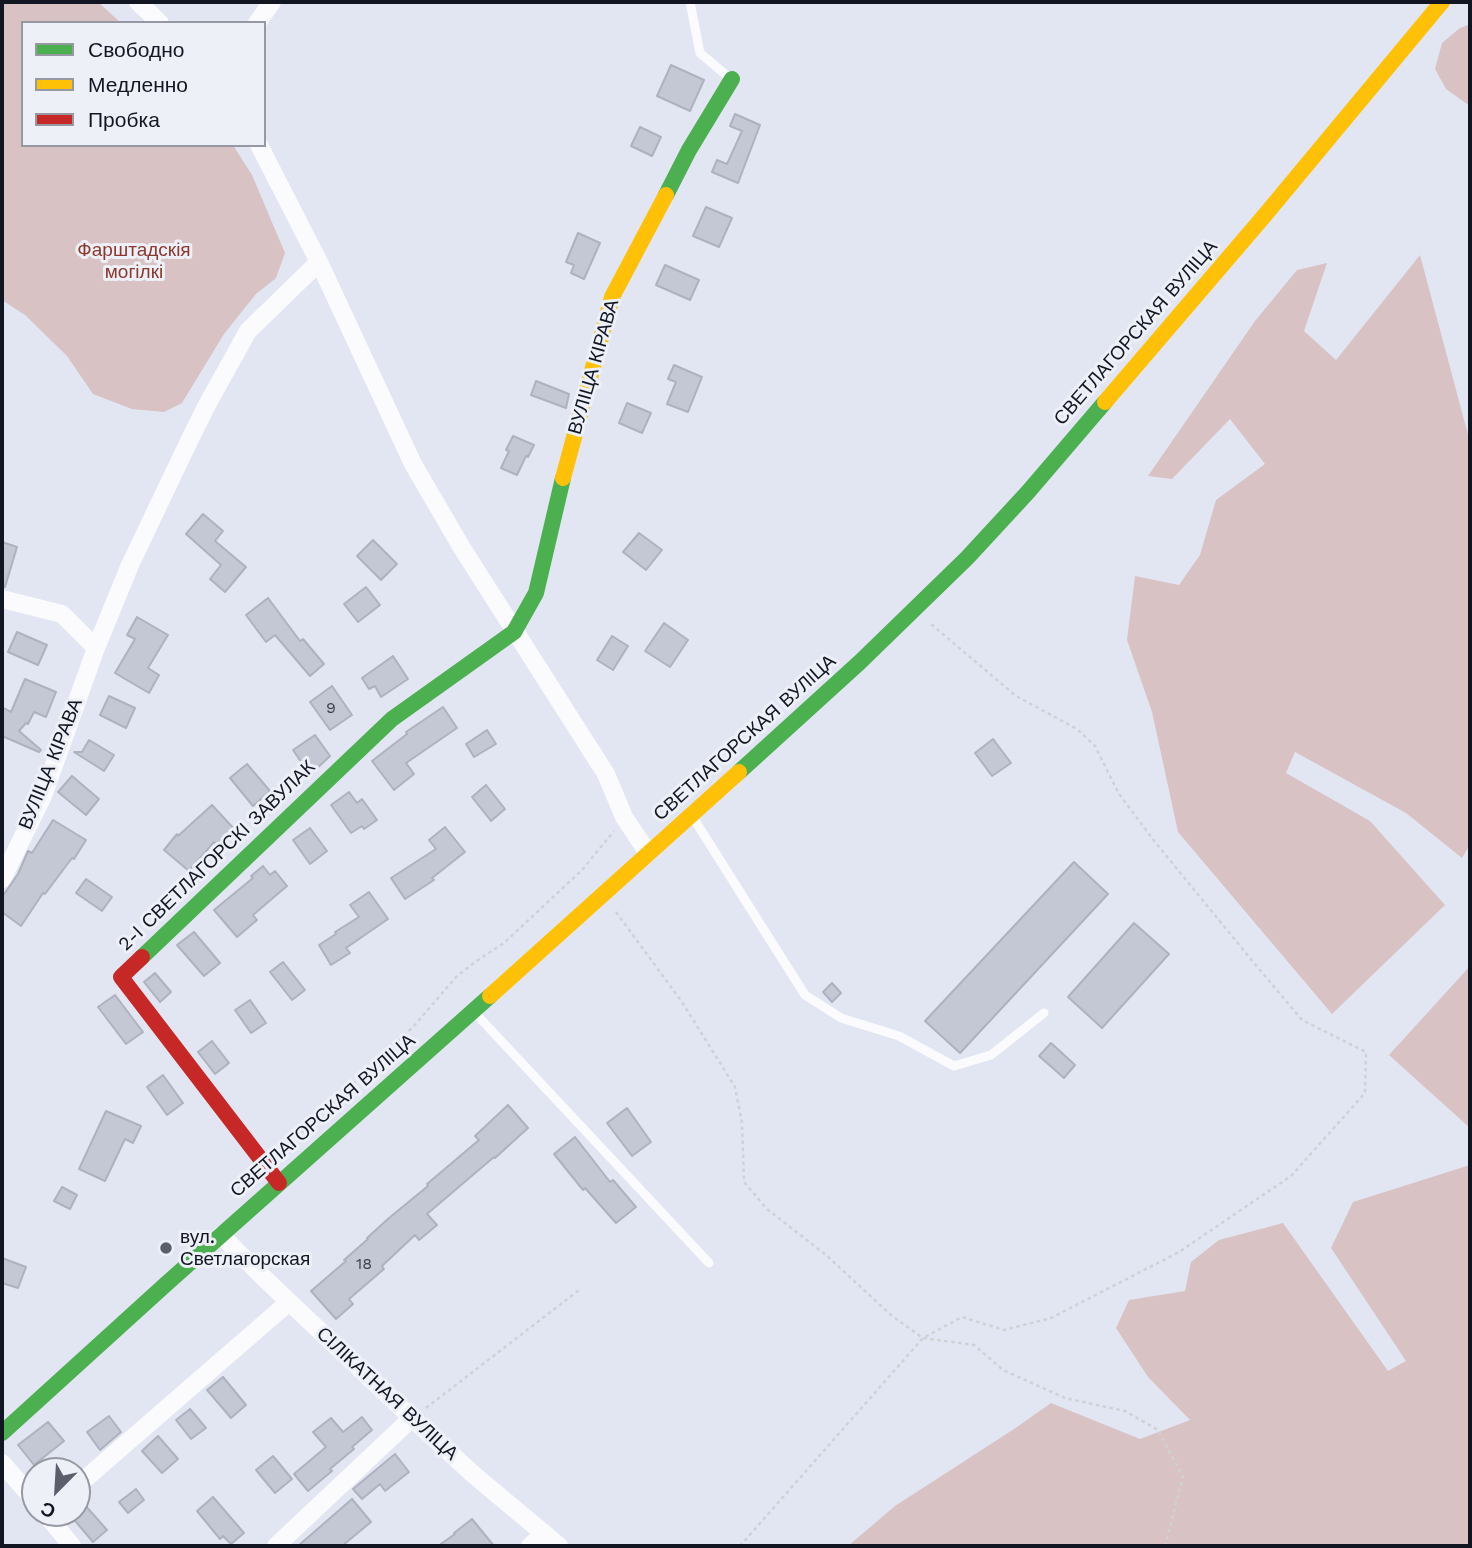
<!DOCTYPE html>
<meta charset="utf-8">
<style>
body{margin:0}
#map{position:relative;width:1472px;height:1548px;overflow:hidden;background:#e2e6f3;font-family:"Work Sans",sans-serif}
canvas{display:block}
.frame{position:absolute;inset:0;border:4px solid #121623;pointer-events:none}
.legend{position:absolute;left:21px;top:21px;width:245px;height:126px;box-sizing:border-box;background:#eef0f8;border:2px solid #9699a3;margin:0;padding:9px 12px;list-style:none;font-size:21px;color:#121623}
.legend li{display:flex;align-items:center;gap:14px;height:35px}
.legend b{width:35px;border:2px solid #9699a3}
.north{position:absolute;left:21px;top:1457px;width:70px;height:70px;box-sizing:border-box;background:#eef0f8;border:2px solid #9699a3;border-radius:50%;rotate:204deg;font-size:19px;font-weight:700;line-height:28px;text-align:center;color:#121623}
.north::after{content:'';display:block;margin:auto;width:24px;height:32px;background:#5b5f6c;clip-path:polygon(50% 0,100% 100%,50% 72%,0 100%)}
</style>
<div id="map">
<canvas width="1472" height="1548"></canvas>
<div class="frame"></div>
<ul class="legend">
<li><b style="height:9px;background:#4caf50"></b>Свободно</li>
<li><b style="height:9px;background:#ffc107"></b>Медленно</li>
<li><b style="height:9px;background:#c62828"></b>Пробка</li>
</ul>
<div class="north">С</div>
</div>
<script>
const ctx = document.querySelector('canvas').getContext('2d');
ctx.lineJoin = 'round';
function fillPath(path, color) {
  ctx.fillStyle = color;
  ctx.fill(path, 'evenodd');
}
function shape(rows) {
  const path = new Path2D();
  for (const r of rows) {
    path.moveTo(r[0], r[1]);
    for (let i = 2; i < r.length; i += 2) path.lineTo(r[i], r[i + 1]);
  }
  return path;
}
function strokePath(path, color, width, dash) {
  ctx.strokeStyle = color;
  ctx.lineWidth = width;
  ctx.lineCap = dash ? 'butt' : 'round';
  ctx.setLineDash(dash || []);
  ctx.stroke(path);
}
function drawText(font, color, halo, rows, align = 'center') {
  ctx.font = font + ' "Work Sans",sans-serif';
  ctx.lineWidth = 6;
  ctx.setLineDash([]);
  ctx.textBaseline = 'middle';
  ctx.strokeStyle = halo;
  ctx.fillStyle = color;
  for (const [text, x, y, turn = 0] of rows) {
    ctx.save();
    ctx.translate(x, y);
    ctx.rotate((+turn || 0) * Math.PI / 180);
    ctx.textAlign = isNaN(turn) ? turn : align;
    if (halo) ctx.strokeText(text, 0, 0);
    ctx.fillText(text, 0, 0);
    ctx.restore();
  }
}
const green = shape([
 [2,2,98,2,121,23,23,23,23,145,233,145,252,175,285,253,276,278,256,294,224,334,182,403,164,412,132,409,93,394,67,356,25,315,2,300],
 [1470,24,1470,106,1446,89,1435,69,1442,43,1460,28],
 [1420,255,1470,442,1470,844,1462,858,1406,813,1295,752,1286,773,1370,821,1445,905,1332,1014,1178,832,1152,712,1127,640,1135,576,1179,585,1200,555,1216,500,1265,464,1230,419,1172,479,1148,476,1255,321,1297,270,1327,263,1304,331,1336,360],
 [1470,966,1470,1128,1389,1055],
 [1470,1165,1470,1546,848,1546,895,1506,1014,1429,1051,1403,1140,1439,1190,1420,1148,1377,1116,1328,1129,1300,1185,1291,1191,1262,1219,1240,1283,1223,1388,1371,1406,1361,1331,1248,1353,1202]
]);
const building = shape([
 [671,65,704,80,690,111,657,96,671,65],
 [735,114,760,125,738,183,712,172,717,160,727,164,742,131,730,126,735,114],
 [640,127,661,137,652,156,631,146,640,127],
 [706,207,732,218,719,247,693,236,706,207],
 [578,233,600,243,584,279,571,273,574,265,566,262,578,233],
 [665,265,699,280,690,300,656,285,665,265],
 [674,365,702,377,688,412,667,404,676,382,668,379,674,365],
 [536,381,569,394,566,408,531,395,536,381],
 [627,403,651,413,642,433,619,423,627,403],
 [513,436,534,445,528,457,526,456,517,475,501,468,509,451,506,450,513,436],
 [203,514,223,531,215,541,246,567,225,592,210,579,221,565,186,534,203,514],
 [639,533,662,550,646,570,623,552,639,533],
 [373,540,397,564,381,580,357,556,373,540],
 [2,542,17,547,5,587,2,586,2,542],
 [366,587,380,605,358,622,344,604,366,587],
 [268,598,300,641,303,639,324,664,310,676,275,635,266,642,246,615,268,598],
 [137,617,168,635,148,668,159,675,149,693,115,673,135,639,127,635,137,617],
 [664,623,688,640,670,667,645,651,664,623],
 [17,632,47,645,38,665,8,652,17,632],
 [612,636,628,646,613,670,597,660,612,636],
 [393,656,408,679,381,697,375,686,369,689,362,678,393,656],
 [25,679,56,692,46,717,34,712,28,724,26,723,19,731,41,750,39,752,2,736,2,707,11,712,25,679],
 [332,686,352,715,330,730,310,702,332,686],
 [109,696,135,708,126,728,100,715,109,696],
 [443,707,457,728,406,763,414,774,394,790,372,761,407,734,406,732,443,707],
 [487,730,496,744,474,757,466,744,487,730],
 [315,735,330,756,310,775,293,750,315,735],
 [993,739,1011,763,992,776,975,753,993,739],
 [89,740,114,755,104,771,74,752,82,752,89,740],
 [247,764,270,791,253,806,230,778,247,764],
 [72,776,99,799,86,815,58,792,72,776],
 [486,785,505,809,491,821,472,797,486,785],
 [349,792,357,803,362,799,377,820,364,829,362,826,351,833,331,805,349,792],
 [212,805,236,831,218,847,214,842,189,871,164,850,177,834,178,836,212,805],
 [53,820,86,840,74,859,72,858,45,894,43,893,21,926,2,912,2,897,18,874,28,851,32,853,53,820],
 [445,827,465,852,432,878,434,880,405,899,391,878,436,849,429,840,445,827],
 [310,828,327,851,310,864,293,840,310,828],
 [1074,862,1108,894,960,1053,925,1021,1074,862],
 [263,866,270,875,275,871,287,886,253,915,257,920,237,937,214,910,253,878,251,876,263,866],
 [86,879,112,897,102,911,76,893,86,879],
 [369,892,388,919,346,948,350,953,331,965,319,945,336,934,335,932,359,917,350,905,369,892],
 [1134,923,1169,954,1102,1028,1068,997,1134,923],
 [194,932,220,963,204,976,177,945,194,932],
 [283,962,305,990,292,1000,270,972,283,962],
 [155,973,171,992,160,1002,144,982,155,973],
 [832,983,841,993,832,1002,823,992,832,983],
 [115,995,143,1032,126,1044,98,1007,115,995],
 [250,1000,266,1023,251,1033,235,1010,250,1000],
 [212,1041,229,1063,215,1074,198,1052,212,1041],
 [1051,1043,1075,1065,1064,1078,1039,1056,1051,1043],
 [163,1075,183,1103,167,1115,147,1087,163,1075],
 [508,1105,528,1128,495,1158,494,1157,427,1214,437,1225,419,1240,415,1235,382,1266,384,1269,349,1299,353,1304,336,1319,311,1291,346,1261,344,1260,368,1239,367,1238,389,1218,428,1186,427,1184,479,1140,475,1136,508,1105],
 [627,1108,651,1142,632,1156,607,1123,627,1108],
 [106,1111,141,1126,133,1143,125,1139,105,1181,79,1169,106,1111],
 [575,1137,610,1182,613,1180,636,1207,616,1223,585,1188,583,1190,554,1154,575,1137],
 [62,1187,77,1195,70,1209,54,1201,62,1187],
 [2,1258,26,1267,18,1288,2,1283,2,1258],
 [223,1377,246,1405,231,1418,207,1390,223,1377],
 [190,1409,206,1428,191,1439,176,1420,190,1409],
 [109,1416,121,1432,100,1450,87,1432,109,1416],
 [362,1417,372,1430,352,1447,354,1449,330,1469,332,1471,308,1491,294,1474,326,1447,313,1432,331,1418,343,1432,362,1417],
 [48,1422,64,1441,34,1465,18,1445,48,1422],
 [158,1436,178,1459,162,1473,142,1451,158,1436],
 [395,1454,409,1472,385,1491,380,1484,362,1499,353,1489,395,1454],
 [273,1456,292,1479,275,1493,256,1470,273,1456],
 [136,1489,144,1500,128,1513,119,1502,136,1489],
 [213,1497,244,1533,231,1544,223,1536,220,1539,197,1511,213,1497],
 [352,1499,371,1522,342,1546,298,1546,352,1499],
 [84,1504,107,1530,93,1542,71,1516,74,1513,77,1513,77,1510,84,1504],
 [472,1519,494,1546,438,1546,455,1534,454,1533,472,1519]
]);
const path = shape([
 [616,912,682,1002,735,1087,742,1123,744,1182,767,1209,826,1255,892,1316,923,1338,974,1345,1003,1370,1065,1398,1125,1411,1158,1430,1183,1477,1165,1546],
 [297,1137,413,1027,456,977,475,962,504,943,582,870,614,831],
 [426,1408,579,1290],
 [740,1546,923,1338,962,1317,1004,1330,1051,1318,1179,1252,1291,1176,1365,1093,1366,1052,1302,1020,1254,963,1155,842,1119,794,1095,746,1077,729,1016,696,931,624]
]);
const lane = shape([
 [690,2,700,53,731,79],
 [692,816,805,995,841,1018,899,1036,954,1066,991,1055,1044,1013],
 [477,1015,709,1263]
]);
const street = shape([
 [138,2,160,23],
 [257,23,272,2],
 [259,145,319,262,413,464,462,548,606,774,624,817,648,853],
 [2,599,62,614,96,648,43,796,2,879],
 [96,648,130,565,190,439,208,403,248,331,319,262],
 [221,1235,265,1279,412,1418,474,1475,559,1546],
 [2,1463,35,1501],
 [77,1486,289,1302],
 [45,1513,72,1546],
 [276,1546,412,1418],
 [530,1546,543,1534]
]);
const fast = shape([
 [666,195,689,150,732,79],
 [739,772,860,662,967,558,1028,492,1105,402],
 [142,957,392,719,514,632,536,593,563,478],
 [2,1433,165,1285,490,996]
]);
const slow = shape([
 [1105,402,1265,215,1442,2],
 [563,478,612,297,666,195],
 [490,996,739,772]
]);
const jam = shape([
 [142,957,121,977,279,1183]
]);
const markers = [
 [166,1248,7,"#5b5f6c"]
];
const numberNames = [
 ["9",331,708],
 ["18",364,1264]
];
const parkNames = [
 ["Фарштадскія",134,250],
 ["могілкі",134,272]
];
const streetNames = [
 ["СВЕТЛАГОРСКАЯ ВУЛІЦА",1136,333,-49],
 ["ВУЛІЦА КІРАВА",594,367,-74],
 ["СВЕТЛАГОРСКАЯ ВУЛІЦА",745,738,-42],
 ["ВУЛІЦА КІРАВА",51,764,-68],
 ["2-І СВЕТЛАГОРСКІ ЗАВУЛАК",217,856,-44],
 ["СВЕТЛАГОРСКАЯ ВУЛІЦА",323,1116,-41],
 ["СІЛІКАТНАЯ ВУЛІЦА",387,1394,43]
];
const poiNames = [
 ["вул.",180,1237],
 ["Светлагорская",180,1259]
];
fillPath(green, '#d9c2c3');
fillPath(building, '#c4c8d5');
strokePath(building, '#aeb2be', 2);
strokePath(path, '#cfd1d4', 2.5, [3.5, 3.5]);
strokePath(lane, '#fbfbfd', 9);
strokePath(street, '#fbfbfd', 18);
strokePath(fast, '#4caf50', 16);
strokePath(slow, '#ffc107', 16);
strokePath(jam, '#c62828', 16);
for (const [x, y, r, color] of markers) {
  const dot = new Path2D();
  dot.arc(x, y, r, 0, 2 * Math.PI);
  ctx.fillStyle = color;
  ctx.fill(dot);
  strokePath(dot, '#eef0f8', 2.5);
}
drawText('16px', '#3e4250', null, numberNames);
drawText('19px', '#8d382c', '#eef0f8', parkNames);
drawText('19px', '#121623', '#eef0f8', streetNames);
drawText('19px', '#121623', '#eef0f8', poiNames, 'left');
</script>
